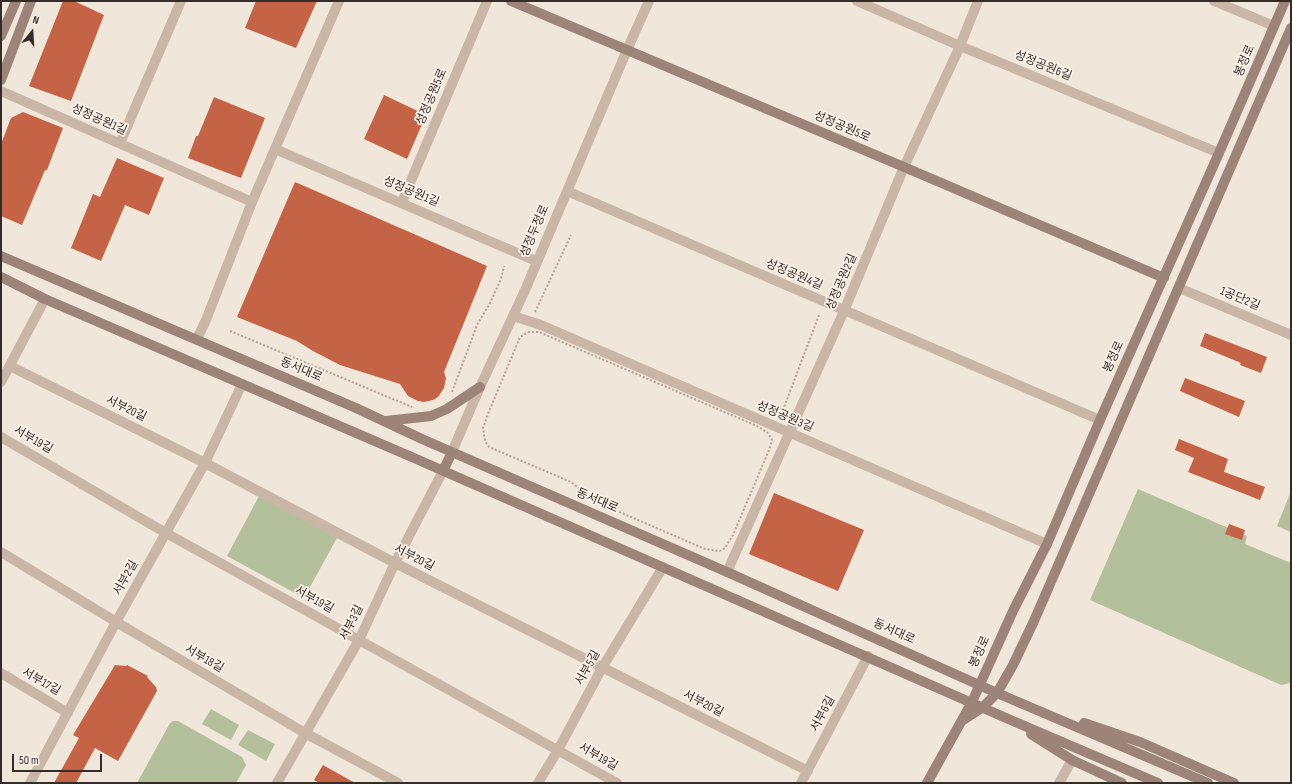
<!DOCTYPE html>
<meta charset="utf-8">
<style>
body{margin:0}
#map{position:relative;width:1292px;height:784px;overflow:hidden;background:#f1e6da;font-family:"Sofia Sans Condensed",sans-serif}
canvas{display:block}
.frame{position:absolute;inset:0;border:2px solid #352c27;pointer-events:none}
.north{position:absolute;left:12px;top:12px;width:40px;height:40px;-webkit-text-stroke:3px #f9f0e7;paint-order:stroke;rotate:18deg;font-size:11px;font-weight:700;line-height:16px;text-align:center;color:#352c27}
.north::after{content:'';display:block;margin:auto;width:14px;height:18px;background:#352c27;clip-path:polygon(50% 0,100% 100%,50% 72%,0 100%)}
.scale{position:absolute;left:12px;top:754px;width:90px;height:18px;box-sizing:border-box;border:2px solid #352c27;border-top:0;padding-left:5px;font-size:12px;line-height:14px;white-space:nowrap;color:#352c27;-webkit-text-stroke:3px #f9f0e7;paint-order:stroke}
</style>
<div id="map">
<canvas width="1292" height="784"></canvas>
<div class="frame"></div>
<div class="north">N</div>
<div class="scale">50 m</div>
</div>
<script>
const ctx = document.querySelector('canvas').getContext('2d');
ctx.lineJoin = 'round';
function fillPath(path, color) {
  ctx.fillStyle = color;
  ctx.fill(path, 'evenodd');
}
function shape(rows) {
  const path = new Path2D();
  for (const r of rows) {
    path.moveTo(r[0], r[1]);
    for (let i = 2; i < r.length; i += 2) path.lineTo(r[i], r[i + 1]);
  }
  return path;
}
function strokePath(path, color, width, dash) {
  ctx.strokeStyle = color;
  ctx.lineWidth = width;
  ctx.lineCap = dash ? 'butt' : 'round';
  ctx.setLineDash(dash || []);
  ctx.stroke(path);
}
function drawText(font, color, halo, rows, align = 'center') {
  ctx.font = font + ' "Sofia Sans Condensed","Noto Sans KR",sans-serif';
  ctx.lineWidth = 3.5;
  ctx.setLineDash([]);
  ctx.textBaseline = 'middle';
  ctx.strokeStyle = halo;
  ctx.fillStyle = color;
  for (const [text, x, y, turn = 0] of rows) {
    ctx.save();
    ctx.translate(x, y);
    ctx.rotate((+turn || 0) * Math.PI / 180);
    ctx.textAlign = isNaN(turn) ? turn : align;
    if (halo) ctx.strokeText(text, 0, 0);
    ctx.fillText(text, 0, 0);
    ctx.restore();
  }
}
const green = shape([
 [1138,489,1247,536,1245,544,1291,563,1291,682,1286,684,1281,685,1090,600],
 [1291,491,1291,532,1277,526],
 [259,496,337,538,304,598,227,556],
 [211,709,239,725,231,740,202,724],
 [173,721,178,721,242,757,246,765,236,783,137,783,170,723],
 [248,730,275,744,266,761,238,745]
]);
const building = shape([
 [63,1,74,1,104,15,71,101,29,86],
 [256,1,317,1,296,48,245,28],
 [384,95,426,115,407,159,364,139],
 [214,97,265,118,241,178,188,158,196,136,198,136],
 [23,112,63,128,47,170,45,170,22,225,1,216,1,144,11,118],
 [117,158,164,178,149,215,125,205,101,261,71,248,93,194,100,197],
 [295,182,487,266,444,372,446,378,444,388,438,397,433,400,424,402,418,401,408,396,400,384,340,365,313,351,297,341,237,317],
 [1205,333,1267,357,1261,373,1240,365,1241,363,1200,346],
 [1185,378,1245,401,1239,417,1180,391],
 [1179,439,1228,459,1224,472,1265,487,1260,500,1188,472,1194,458,1175,450],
 [774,493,864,530,838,591,749,554],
 [1229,524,1245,530,1242,540,1225,534],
 [115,665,126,666,127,665,148,676,147,677,156,687,157,691,118,761,95,748,76,783,54,783,79,738,73,735],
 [323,765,355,783,319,783,314,780]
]);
const path = shape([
 [535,312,571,235],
 [230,331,412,407],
 [528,332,539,332,757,426,768,433,772,440,769,450,733,535,725,548,720,551,705,549,594,501,571,482,489,447,485,441,483,428,488,414,520,337,528,332],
 [452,392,477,325,490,303,501,279,504,266],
 [777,416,783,410,819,315]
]);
const street = shape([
 [857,1,960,46,1219,153],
 [1214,1,1274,26],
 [1,91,252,202],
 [120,143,181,1],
 [275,149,536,261],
 [567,191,1100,420],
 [402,202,487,1],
 [1179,288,1291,335],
 [513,316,541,325,1047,544],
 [197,339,206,320,252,202,339,1],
 [10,366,205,463,395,563,808,771],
 [1,382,45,299],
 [1,437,166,533,617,783],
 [452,452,480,387,526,288,627,50,649,1],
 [1,552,123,626,305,733,398,783],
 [727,572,844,311,904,167,960,46,978,1],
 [1,673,68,713],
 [30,783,116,622,205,463,242,384],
 [277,783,359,640,395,563,443,471],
 [538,783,558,750,602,668,663,567],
 [801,783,868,656],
 [1059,783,1072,760]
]);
const secondary = shape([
 [511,1,904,167,1164,278],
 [1,36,16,1],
 [1,80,31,1],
 [1,256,356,408,422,439,727,572,997,693,1208,783],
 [1,277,45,299,414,458,1006,718,1158,783],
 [386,421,431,416,447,409,480,387],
 [443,471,452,452],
 [963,720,983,707,997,693,1013,665,1034,621,1291,28],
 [1084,723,1140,742,1234,783],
 [1031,734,1072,760,1122,783],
 [927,783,972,702,1013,611,1047,544,1100,420,1219,153,1285,1]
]);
const streetNames = [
 ["봉정로",1245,61,-67],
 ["성정공원6길",1043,66,22],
 ["성정공원5로",432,97,-67],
 ["성정공원1길",99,120,24],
 ["성정공원5로",842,127,23],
 ["성정공원1길",411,192,23],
 ["성정두정로",535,231,-67],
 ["성정공원4길",794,275,23],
 ["성정공원2길",842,282,-67],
 ["1공단2길",1240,299,23],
 ["봉정로",1114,357,-66],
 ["동서대로",301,370,23],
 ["서부20길",126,409,26],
 ["성정공원3길",785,417,23],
 ["서부19길",33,440,30],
 ["동서대로",597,501,23],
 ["서부20길",414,558,27],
 ["서부2길",126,578,-61],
 ["서부19길",314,600,29],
 ["서부3길",352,623,-63],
 ["동서대로",894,632,24],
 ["봉정로",980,652,-65],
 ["서부18길",204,659,30],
 ["서부5길",588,668,-61],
 ["서부17길",41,682,30],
 ["서부20길",703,704,27],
 ["서부6길",823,714,-62],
 ["서부19길",598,757,30]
];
fillPath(green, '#b4c09b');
fillPath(building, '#c46345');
strokePath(path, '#b5a091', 2, [2, 2]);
strokePath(street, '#c9b6a6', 10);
strokePath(secondary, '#9c8578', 10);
drawText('12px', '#352c27', '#f9f0e7', streetNames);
</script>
